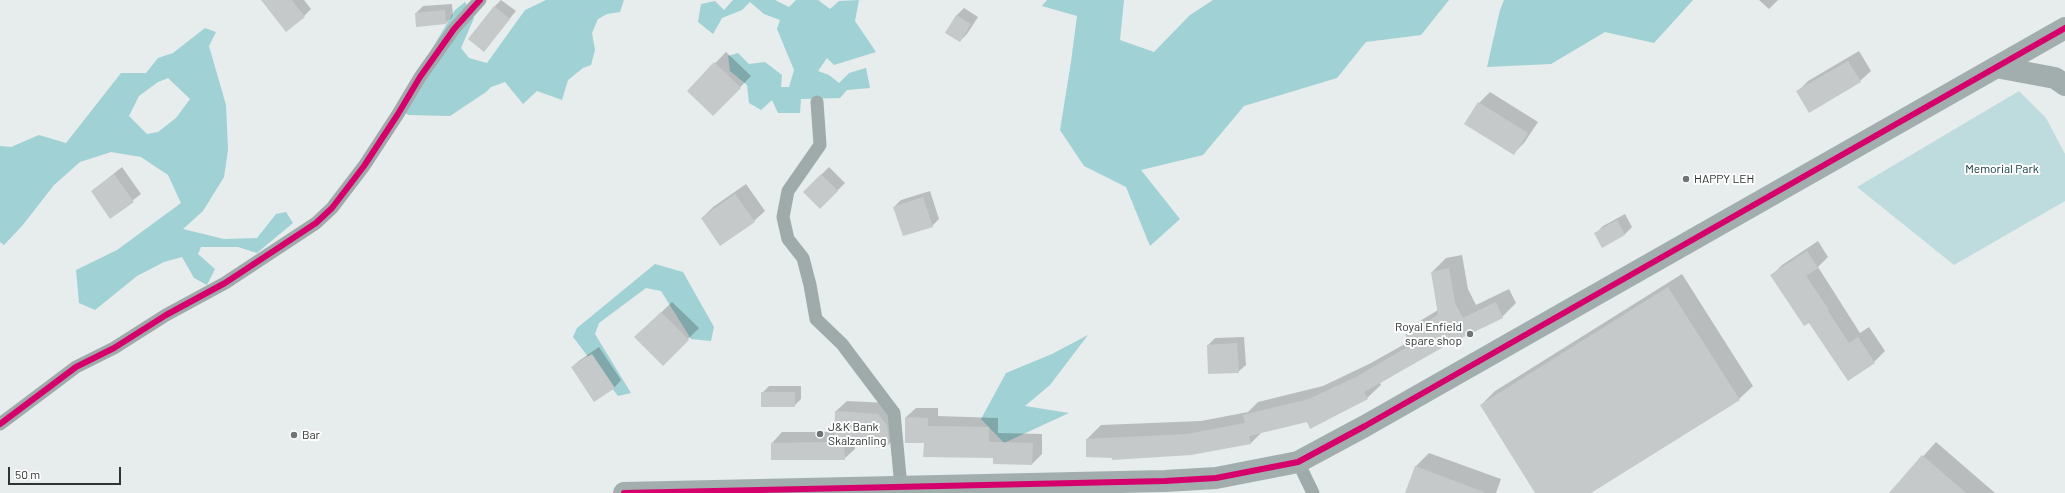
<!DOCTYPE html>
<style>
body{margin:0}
#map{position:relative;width:2065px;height:493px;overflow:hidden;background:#e7ecec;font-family:Barlow,sans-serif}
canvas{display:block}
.scale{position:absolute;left:8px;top:467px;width:113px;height:18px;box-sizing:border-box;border:2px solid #2f3333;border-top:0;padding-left:5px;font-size:12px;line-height:14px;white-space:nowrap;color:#2f3333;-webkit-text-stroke:3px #fff;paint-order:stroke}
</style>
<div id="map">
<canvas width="2065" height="493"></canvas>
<div class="scale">50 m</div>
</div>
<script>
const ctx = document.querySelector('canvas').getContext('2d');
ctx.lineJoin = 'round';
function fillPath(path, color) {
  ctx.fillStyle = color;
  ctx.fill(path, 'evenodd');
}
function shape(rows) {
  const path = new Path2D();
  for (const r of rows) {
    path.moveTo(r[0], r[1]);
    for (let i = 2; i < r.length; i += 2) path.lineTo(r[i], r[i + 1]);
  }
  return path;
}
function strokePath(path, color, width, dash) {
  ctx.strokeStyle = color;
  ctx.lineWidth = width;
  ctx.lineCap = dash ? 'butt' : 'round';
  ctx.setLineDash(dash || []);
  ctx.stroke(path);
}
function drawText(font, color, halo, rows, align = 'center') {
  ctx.font = font + ' Barlow,sans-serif';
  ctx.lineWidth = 4;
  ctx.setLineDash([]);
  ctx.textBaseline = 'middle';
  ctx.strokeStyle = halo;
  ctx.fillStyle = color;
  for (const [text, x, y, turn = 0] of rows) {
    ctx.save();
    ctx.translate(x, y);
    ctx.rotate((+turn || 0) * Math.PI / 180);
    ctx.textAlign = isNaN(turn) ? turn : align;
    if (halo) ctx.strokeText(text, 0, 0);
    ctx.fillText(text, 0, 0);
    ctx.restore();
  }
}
const green = shape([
 [2019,91,2046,118,2065,154,2065,201,1954,265,1857,187]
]);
const forest = shape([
 [546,0,624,0,620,12,607,14,598,19,592,33,595,50,591,65,583,68,568,80,562,100,537,91,523,104,505,82,491,87,486,92,450,116,408,115,398,106,455,10,465,2,474,18,461,48,469,58,487,63,525,10],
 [733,0,775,0,789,7,796,0,818,0,830,9,839,1,859,0,855,21,876,52,834,65,827,58,818,71,829,75,839,83,849,73,866,68,870,88,847,90,840,98,801,99,800,113,778,113,772,100,761,110,749,103,747,85,730,71,728,56,738,53,749,64,765,62,782,75,781,87,789,87,794,70,777,29,780,20,764,14,750,2,742,10,722,18,713,34,698,22,701,4,715,1,724,10],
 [1047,0,1124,0,1120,40,1154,52,1190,15,1213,0,1449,0,1421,35,1366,42,1337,78,1244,106,1203,155,1141,170,1180,219,1150,246,1126,187,1084,166,1060,130,1071,62,1077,16,1042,6],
 [1504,0,1693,0,1654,43,1605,32,1551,64,1487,67,1500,10],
 [205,28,216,32,209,46,226,105,228,150,224,177,203,211,183,229,224,239,257,238,276,214,286,212,293,223,257,253,238,247,201,247,198,254,215,269,207,285,194,278,182,257,164,262,137,276,95,310,79,303,76,270,117,250,181,203,168,175,141,157,111,152,80,162,54,185,22,226,4,245,0,242,0,146,11,147,39,135,66,143,121,73,146,73,158,58,173,53],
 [168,78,190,99,176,118,158,132,147,134,129,116,139,96,158,82],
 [655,264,683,272,714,327,711,341,691,339,661,291,646,288,599,323,595,334,631,393,618,396,573,337,577,328],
 [1088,335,1050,385,1025,406,1069,413,1004,443,981,419,1006,373,1052,354]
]);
const shadow = shape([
 [268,0,304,0,311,9,304,16],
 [501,0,516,11,484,50,494,7],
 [1759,0,1778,0,1769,9],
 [452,4,453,16,446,23,416,13,423,6],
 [964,8,978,17,967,34,960,41,946,32,957,15],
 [1859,51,1871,71,1860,81,1797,92,1808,81],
 [726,52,751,76,724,104,688,91],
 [1490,92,1538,122,1524,143,1514,153,1466,124,1479,103],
 [122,167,141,194,111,217,92,191],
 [829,167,845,183,820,208,804,192],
 [746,184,765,211,754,221,702,218,713,207],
 [930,191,939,219,932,226,894,207,901,200],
 [1625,214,1632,227,1625,234,1603,246,1596,233,1603,226],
 [1818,241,1828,257,1818,267,1860,333,1869,327,1885,351,1874,362,1810,322,1772,275,1782,265],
 [1462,255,1468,289,1476,305,1509,289,1516,303,1502,317,1447,344,1380,383,1381,385,1367,398,1307,420,1263,431,1251,443,1112,457,1087,439,1101,425,1201,421,1248,412,1258,402,1323,386,1371,363,1410,341,1406,335,1420,321,1438,310,1432,272,1446,258],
 [1682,274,1753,386,1739,399,1589,493,1536,493,1481,405,1495,391],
 [672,302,699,328,663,364,636,337],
 [1244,337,1246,365,1238,372,1208,345,1215,338],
 [599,347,621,380,614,388,572,367,580,360],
 [769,386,801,386,801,399,794,406,762,393],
 [847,401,888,403,897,436,886,447,855,445,855,449,844,459,772,459,772,443,782,432,835,432,836,411],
 [916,408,938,408,938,416,998,418,998,433,1042,434,1042,454,1032,464,925,442,906,417],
 [1936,442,1995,493,1890,493],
 [1429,453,1501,479,1496,493,1406,493,1415,467]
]);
const building = shape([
 [261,0,292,0,305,17,286,32],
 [494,6,510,19,484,52,468,39],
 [445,10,446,24,416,27,415,13],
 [956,15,971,24,960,42,945,33],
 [1848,61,1861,82,1809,113,1796,91],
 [714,62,741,88,713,116,687,91],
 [1478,102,1528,133,1514,155,1464,124],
 [114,174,134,202,110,219,91,191],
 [821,174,838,191,820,209,803,192],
 [735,194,755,222,720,246,701,218],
 [923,197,933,227,903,236,893,207],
 [1617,220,1625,235,1602,248,1594,233],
 [1807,251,1818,268,1806,276,1829,310,1828,311,1849,343,1858,337,1875,363,1848,381,1809,323,1804,326,1770,275],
 [1449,268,1455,303,1463,318,1496,302,1503,318,1447,345,1364,392,1368,399,1310,429,1307,422,1249,436,1251,444,1191,455,1112,460,1112,458,1086,457,1086,439,1187,434,1245,423,1243,415,1309,399,1356,377,1411,345,1405,335,1438,315,1431,272],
 [1668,287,1740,400,1591,493,1535,493,1480,405],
 [661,312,689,340,663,366,634,337],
 [1237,343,1239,373,1208,374,1207,345],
 [592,354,615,388,594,402,571,367],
 [761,392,795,392,795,407,761,407],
 [835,411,878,414,887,425,889,443,887,443,887,448,844,445,845,460,771,460,771,443,834,442],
 [905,417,928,418,928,426,989,427,989,442,1033,443,1032,465,993,464,993,458,923,457,924,443,905,443],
 [1922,455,1966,493,1889,493],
 [1415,466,1484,492,1483,493,1405,493]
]);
const minor = shape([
 [817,102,820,145,788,191,783,217,788,239,803,258,810,285,816,319,842,344,894,413,901,487],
 [0,424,76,367,114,348,166,315,225,283,316,223,332,208,364,166,398,114,420,77,454,29,480,0],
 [1298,462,1313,493]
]);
const trunk = shape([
 [1996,67,2055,78,2065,85],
 [624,493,1165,481,1216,478,1298,462,1365,426,2065,28]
]);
const cycleway = shape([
 [0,424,76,367,114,348,166,315,225,283,316,223,332,208,364,166,398,114,420,77,454,29,480,0],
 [624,493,1165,481,1216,478,1298,462,1365,426,2065,28]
]);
const markers = [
 [1686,179,4,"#6f7474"],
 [1470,334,4,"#6f7474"],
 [820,434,4,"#6f7474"],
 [294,435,4,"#6f7474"]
];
const parkNames = [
 ["Memorial Park",2002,169]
];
const poiNames = [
 ["HAPPY LEH",1694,179],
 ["Royal Enfield",1462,327,"right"],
 ["spare shop",1462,341,"right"],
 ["J&K Bank",828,427],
 ["Skalzanling",828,441],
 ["Bar",302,435]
];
fillPath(green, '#bedcde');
fillPath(forest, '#a0d1d5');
fillPath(shadow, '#0003');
fillPath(building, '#c5c9c9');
strokePath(minor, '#9faaab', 13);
strokePath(trunk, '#a2aeae', 22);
strokePath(cycleway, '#d6006c', 6);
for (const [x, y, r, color] of markers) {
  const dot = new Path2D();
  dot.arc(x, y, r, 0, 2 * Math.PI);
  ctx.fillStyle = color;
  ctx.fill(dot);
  strokePath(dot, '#fff', 1.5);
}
drawText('12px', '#063336', '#fff', parkNames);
drawText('12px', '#2f3333', '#fff', poiNames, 'left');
</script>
